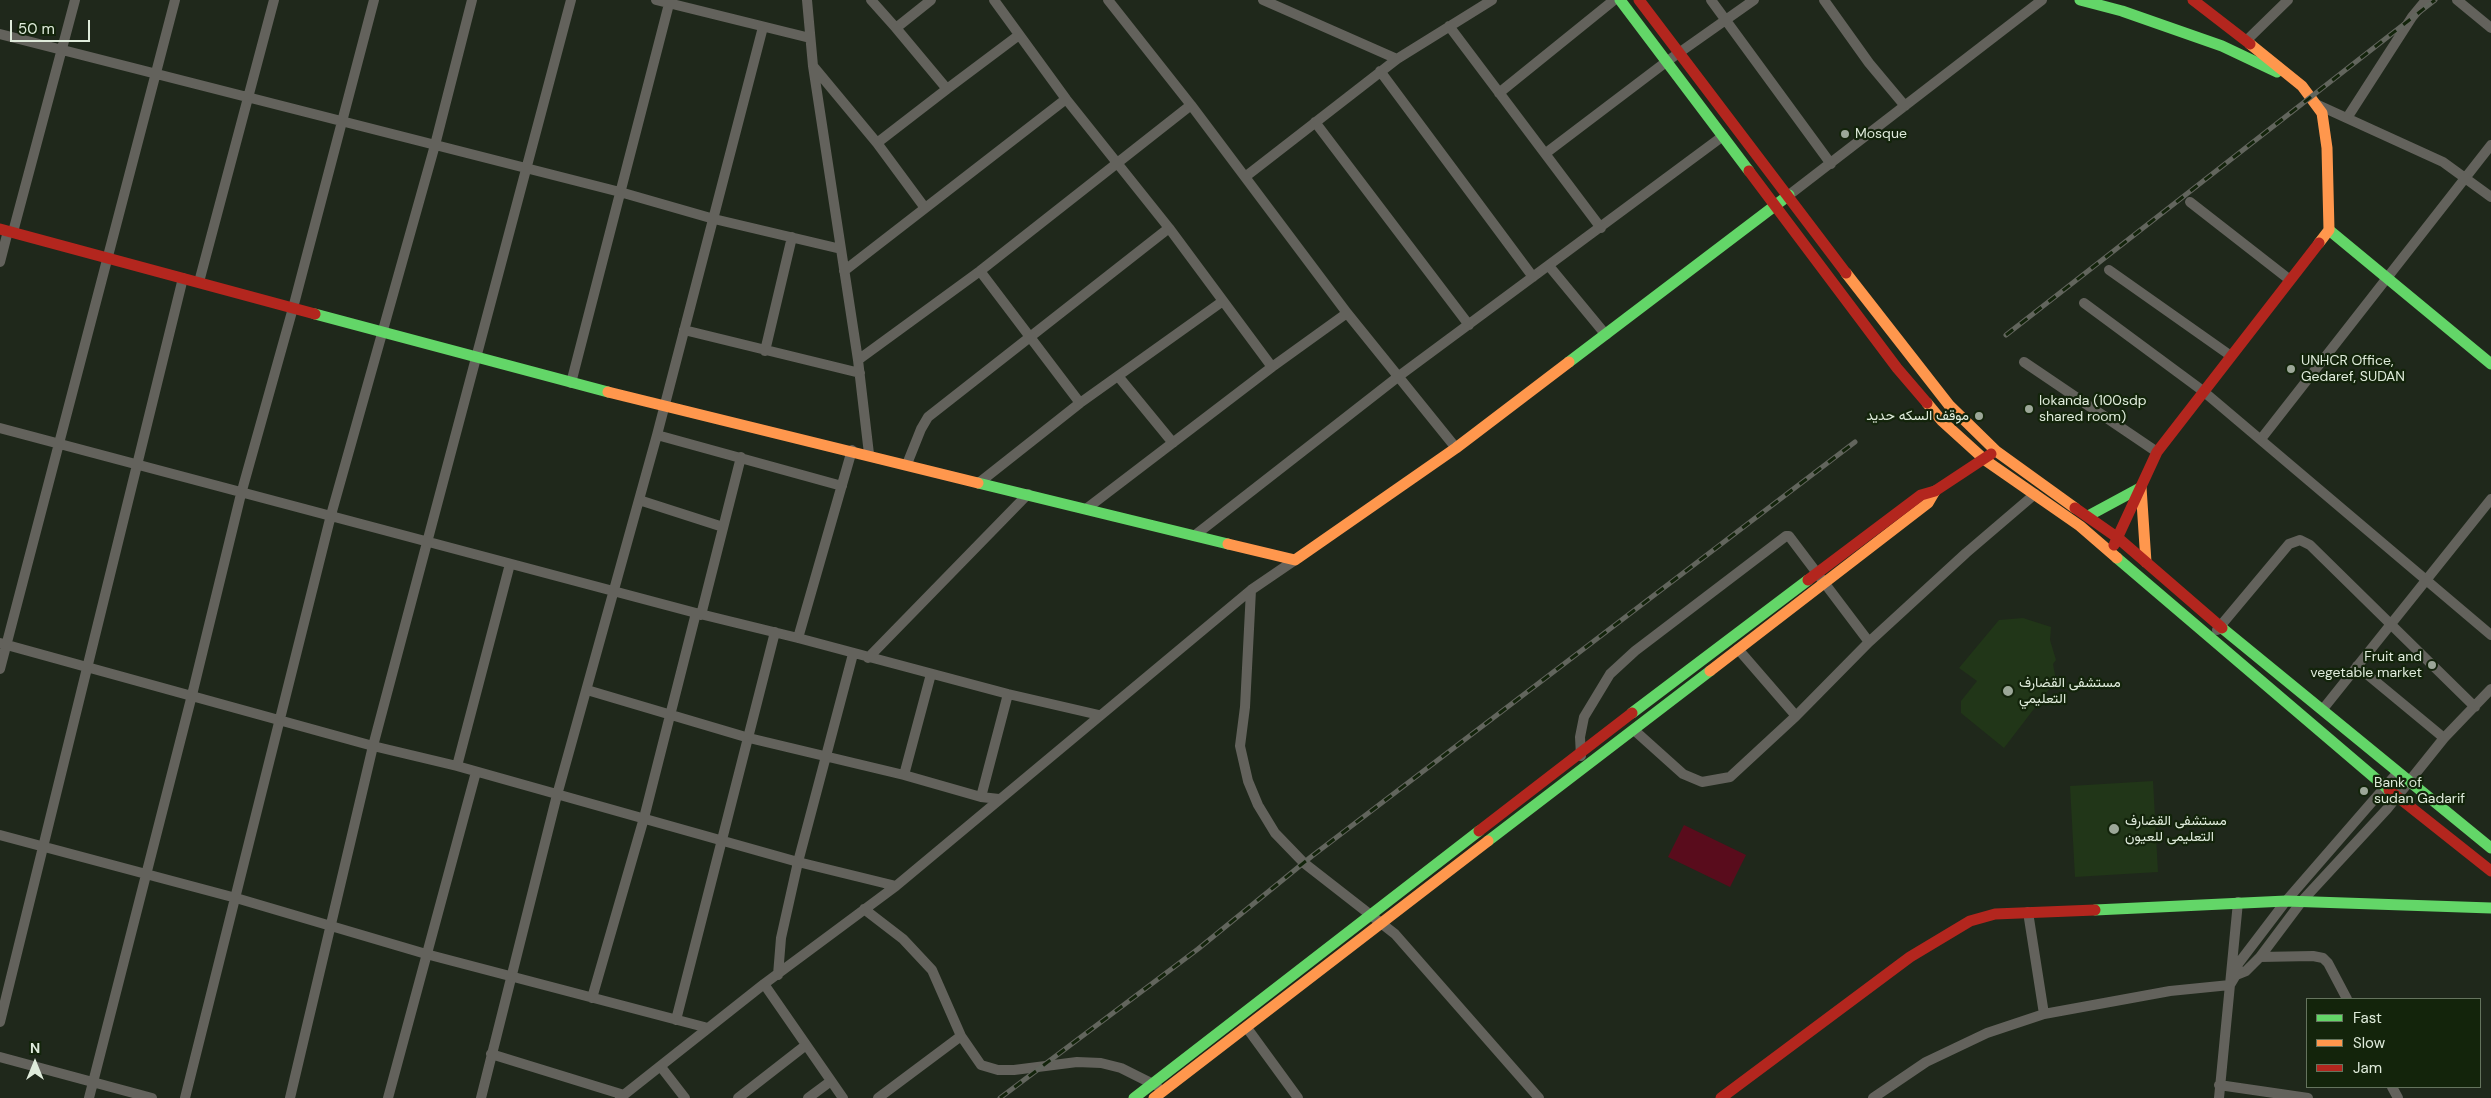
<!DOCTYPE html>
<meta charset="utf-8">
<style>
body{margin:0}
#map{position:relative;width:2491px;height:1098px;overflow:hidden;background:#1f281b;font-family:"DM Sans",sans-serif}
canvas{display:block}
.legend{position:absolute;left:2306px;top:998px;width:175px;height:90px;box-sizing:border-box;background:#13240b;border:1px solid #65745e;margin:0;padding:6px 9px;list-style:none;font-size:15px;color:#dfebdb}
.legend li{display:flex;align-items:center;gap:10px;height:25px}
.legend b{width:25px;border:1px solid #65745e}
.north{position:absolute;left:10px;top:1038px;width:50px;height:50px;-webkit-text-stroke:4px #13240b;paint-order:stroke;rotate:0deg;font-size:14px;font-weight:700;line-height:20px;text-align:center;color:#dfebdb}
.north::after{content:'';display:block;margin:auto;width:18px;height:22px;background:#dfebdb;clip-path:polygon(50% 0,100% 100%,50% 72%,0 100%)}
.scale{position:absolute;left:10px;top:20px;width:80px;height:22px;box-sizing:border-box;border:2px solid #dfebdb;border-top:0;padding-left:6px;font-size:15px;line-height:18px;white-space:nowrap;color:#dfebdb;-webkit-text-stroke:4px #13240b;paint-order:stroke}
</style>
<div id="map">
<canvas width="2491" height="1098"></canvas>
<ul class="legend">
<li><b style="height:6px;background:#63d668"></b>Fast</li>
<li><b style="height:6px;background:#ff974d"></b>Slow</li>
<li><b style="height:6px;background:#b3261e"></b>Jam</li>
</ul>
<div class="north">N</div>
<div class="scale">50 m</div>
</div>
<script>
const ctx = document.querySelector('canvas').getContext('2d');
ctx.lineJoin = 'round';
function fillPath(path, color) {
  ctx.fillStyle = color;
  ctx.fill(path, 'evenodd');
}
function shape(rows) {
  const path = new Path2D();
  for (const r of rows) {
    path.moveTo(r[0], r[1]);
    for (let i = 2; i < r.length; i += 2) path.lineTo(r[i], r[i + 1]);
  }
  return path;
}
function strokePath(path, color, width, dash) {
  ctx.strokeStyle = color;
  ctx.lineWidth = width;
  ctx.lineCap = dash ? 'butt' : 'round';
  ctx.setLineDash(dash || []);
  ctx.stroke(path);
}
function drawText(font, color, halo, rows, align = 'center') {
  ctx.font = font + ' "DM Sans",Vazirmatn,sans-serif';
  ctx.lineWidth = 4.5;
  ctx.setLineDash([]);
  ctx.textBaseline = 'middle';
  ctx.strokeStyle = halo;
  ctx.fillStyle = color;
  for (const [text, x, y, turn = 0] of rows) {
    ctx.save();
    ctx.translate(x, y);
    ctx.rotate((+turn || 0) * Math.PI / 180);
    ctx.textAlign = isNaN(turn) ? turn : align;
    if (halo) ctx.strokeText(text, 0, 0);
    ctx.fillText(text, 0, 0);
    ctx.restore();
  }
}
const built = shape([
 [2023,618,2051,627,2050,640,2056,660,2053,664,2056,680,2004,748,1961,713,1961,701,1977,681,1959,668,1999,620],
 [2153,781,2158,872,2075,877,2070,786]
]);
const green = shape([
 [1684,825,1746,855,1730,887,1668,857]
]);
const street = shape([
 [656,0,810,38],
 [807,0,813,66,858,360,869,454],
 [871,0,896,28,931,0],
 [994,0,1066,99,1169,228,1272,367],
 [1108,0,1191,105,1347,313,1456,448],
 [1263,0,1397,59,1492,0],
 [1711,0,1831,164],
 [1824,0,1869,63,1905,106],
 [2457,0,2491,28],
 [1449,26,1601,228],
 [896,28,947,89,1019,35],
 [0,34,620,192,714,219,841,249],
 [2247,40,2288,0],
 [813,66,877,143,925,208],
 [1380,71,1533,277],
 [1499,93,1614,0],
 [2318,105,2443,162,2491,197],
 [2347,118,2412,17,2426,0],
 [1315,122,1469,325],
 [877,143,947,89],
 [1546,153,1666,62,1754,0],
 [1245,177,1397,59],
 [1789,195,2042,0],
 [2190,202,2290,280],
 [13,232,75,0],
 [0,262,8,231],
 [1549,266,1606,335],
 [2109,270,2231,356],
 [844,271,1066,99],
 [980,271,1080,403],
 [199,282,274,0],
 [2084,303,2203,391,2491,635],
 [684,330,860,373],
 [765,351,792,237],
 [858,360,980,271,1191,105],
 [2024,362,2157,452],
 [1118,376,1173,443],
 [571,383,670,0],
 [0,428,696,613,798,638,1008,694,1099,715],
 [657,435,842,486],
 [2261,439,2491,145],
 [907,464,921,429,928,417,1169,228],
 [980,482,1080,403,1223,301],
 [639,500,723,527],
 [1086,509,1272,367,1347,313],
 [1194,536,1399,376,1723,136],
 [1251,590,1245,707,1240,746,1248,781,1258,805,1275,833,1304,863,1395,934,1539,1098],
 [701,615,741,457],
 [2217,630,2289,544,2300,540,2310,545,2475,707],
 [798,638,852,450],
 [0,643,373,746,457,766,798,862,896,886],
 [1738,649,1796,716],
 [868,658,1028,494],
 [2357,666,2444,738],
 [0,669,175,0],
 [587,690,749,738,904,775,981,797,999,799],
 [2323,709,2491,499],
 [1634,730,1683,774,1702,782,1730,777,1796,716,1869,642,1966,553,2035,494],
 [1581,756,1580,737,1584,717,1610,674,1635,651,1786,536,1789,536,1869,642],
 [457,766,510,564],
 [904,775,931,674],
 [981,797,1008,694],
 [0,835,236,898,426,954,708,1028],
 [864,909,903,939,932,970,961,1036,981,1065,998,1070,1014,1070,1077,1062,1101,1063,1121,1068,1157,1086],
 [2028,912,2044,1014],
 [2260,957,2313,956,2323,958,2328,963,2347,999],
 [778,975,781,938,798,862,853,654],
 [2236,975,2246,971,2260,957,2302,901,2387,809,2444,738,2491,689],
 [764,984,843,1098],
 [592,998,644,818,696,613],
 [676,1020,775,632],
 [0,1022,183,278],
 [1247,1028,1298,1098],
 [491,1054,624,1095],
 [0,1057,152,1098],
 [661,1067,685,1098],
 [2219,1085,2308,1098],
 [2392,1087,2398,1098],
 [89,1098,192,695,241,494,293,308,374,0],
 [185,1098,331,515,435,145,472,0],
 [290,1098,373,746,571,0],
 [388,1098,476,772],
 [481,1098,557,795,657,435,763,27],
 [620,1098,764,984,896,886,1251,590,1295,560],
 [738,1098,806,1045],
 [808,1098,831,1081],
 [878,1098,961,1036],
 [1873,1098,1926,1062,1987,1033,2044,1014,2170,991,2230,985,2236,975,2238,964,2286,901,2398,772],
 [2219,1098,2238,902]
]);
const fast = shape([
 [1620,0,1749,171],
 [2080,0,2122,11,2222,46,2277,72],
 [2329,230,2491,364],
 [315,314,608,392],
 [1569,362,1789,195],
 [978,483,1228,544],
 [2088,516,2138,489],
 [2117,558,2389,790],
 [2222,628,2491,848],
 [1632,713,1808,580],
 [1488,841,1710,671],
 [2095,910,2286,901,2491,908],
 [1134,1098,1479,831]
]);
const slow = shape([
 [2250,44,2302,86,2322,113,2327,148,2329,230,2319,243],
 [1846,273,1949,405,1996,451,2075,508],
 [608,392,978,483],
 [1927,403,1942,421,1985,460,2080,526,2117,558],
 [2141,487,2146,562],
 [1228,544,1295,560,1456,448,1569,362],
 [1710,671,1928,503,1935,491],
 [1154,1098,1488,841]
]);
const jam = shape([
 [1639,0,1846,273],
 [2193,0,2250,44],
 [1749,171,1897,368,1927,403],
 [0,229,315,314],
 [2075,508,2118,538,2222,628],
 [2114,545,2157,452,2319,243],
 [1808,580,1921,495,1935,491,1991,454],
 [2389,790,2491,871],
 [1479,831,1632,713],
 [1721,1098,1910,957,1970,921,1995,914,2095,910]
]);
const rail = shape([
 [2006,335,2435,0],
 [1000,1098,1198,949,1312,856,1855,442]
]);
const markers = [
 [1845,134,5,"#9ca798"],
 [2291,369,5,"#9ca798"],
 [2029,409,5,"#9ca798"],
 [1979,416,5,"#9ca798"],
 [2432,665,5,"#9ca798"],
 [2008,691,6,"#9ca798"],
 [2364,791,5,"#9ca798"],
 [2114,829,6,"#9ca798"]
];
const poiNames = [
 ["Mosque",1855,134],
 ["UNHCR Office,",2301,361],
 ["Gedaref, SUDAN",2301,377],
 ["lokanda (100sdp",2039,401],
 ["shared room)",2039,417],
 ["موقف السكه حديد",1969,416,"right"],
 ["Fruit and",2422,657,"right"],
 ["vegetable market",2422,673,"right"],
 ["مستشفى القضارف",2019,683],
 ["التعليمي",2019,699],
 ["Bank of",2374,783],
 ["sudan Gadarif",2374,799],
 ["مستشفى القضارف",2125,821],
 ["التعليمى للعيون",2125,837]
];
fillPath(built, '#213618');
fillPath(green, '#590c1c');
strokePath(street, '#63625c', 10);
strokePath(fast, '#63d668', 11);
strokePath(slow, '#ff974d', 11);
strokePath(jam, '#b3261e', 11);
strokePath(rail, '#62655d', 5);
strokePath(rail, '#13240b', 3, [9]);
for (const [x, y, r, color] of markers) {
  const dot = new Path2D();
  dot.arc(x, y, r, 0, 2 * Math.PI);
  ctx.fillStyle = color;
  ctx.fill(dot);
  strokePath(dot, '#13240b', 2);
}
drawText('14px', '#dfebdb', '#13240b', poiNames, 'left');
</script>
